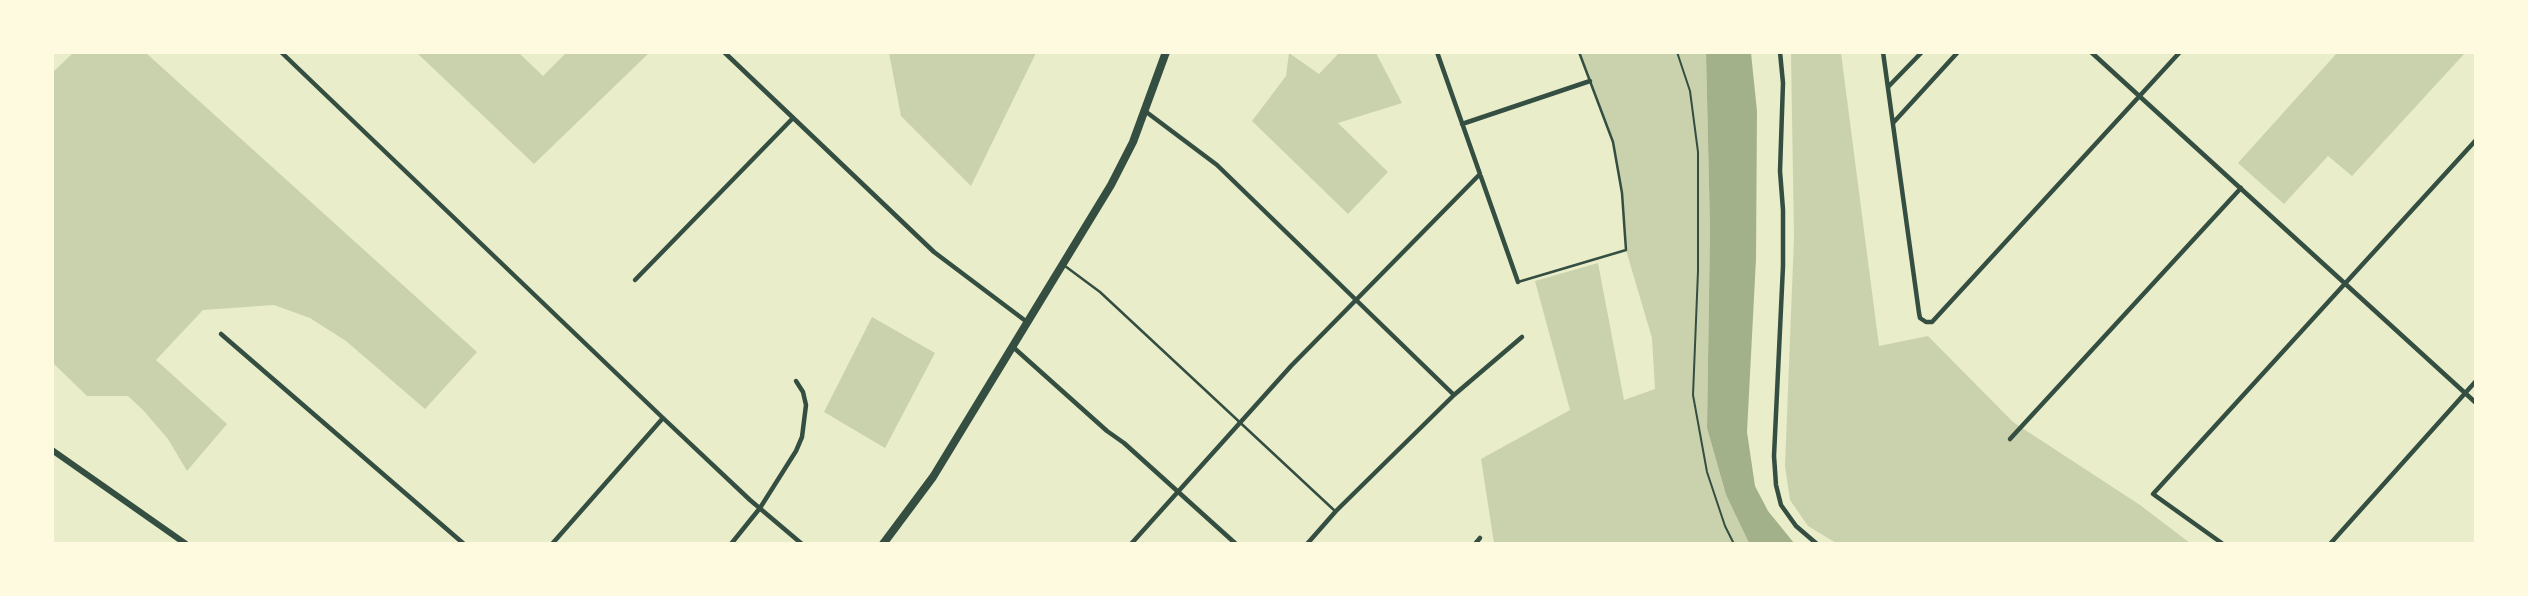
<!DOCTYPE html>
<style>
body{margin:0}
#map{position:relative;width:2528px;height:596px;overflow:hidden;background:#e9edc9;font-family:Lato,sans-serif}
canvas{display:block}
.frame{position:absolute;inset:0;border:54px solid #fefae0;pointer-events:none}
</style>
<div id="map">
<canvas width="2528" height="596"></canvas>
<div class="frame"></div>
</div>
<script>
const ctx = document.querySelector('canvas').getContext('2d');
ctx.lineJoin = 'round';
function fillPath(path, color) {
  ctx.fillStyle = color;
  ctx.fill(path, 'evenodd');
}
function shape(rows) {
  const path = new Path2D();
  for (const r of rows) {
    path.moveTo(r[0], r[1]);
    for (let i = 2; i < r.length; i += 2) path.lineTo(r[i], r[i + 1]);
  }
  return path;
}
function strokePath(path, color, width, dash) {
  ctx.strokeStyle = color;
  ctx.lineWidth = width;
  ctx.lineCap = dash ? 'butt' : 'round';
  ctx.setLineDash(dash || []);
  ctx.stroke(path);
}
const green = shape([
 [73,53,146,53,477,352,425,409,346,341,310,318,274,305,203,310,156,360,227,424,187,471,168,439,143,410,128,396,87,396,53,363,53,72],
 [417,53,519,53,543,76,566,53,649,53,534,164],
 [889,53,1036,53,971,186,901,116],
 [1289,53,1319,74,1339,53,1376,53,1402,103,1338,123,1388,172,1348,214,1252,121,1286,76],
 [1579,53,1706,53,1710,229,1707,428,1726,495,1749,543,1494,543,1481,459,1570,410,1535,281,1598,263,1624,400,1655,389,1652,338,1626,250,1622,193,1613,142],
 [1791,53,1841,53,1879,346,1928,336,2013,422,2140,505,2190,543,1836,543,1808,526,1790,500,1785,466,1794,238],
 [2337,53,2465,53,2352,176,2328,156,2284,204,2238,163],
 [872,317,935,353,885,448,824,412]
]);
const water = shape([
 [1706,53,1751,53,1757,111,1756,259,1747,432,1755,486,1768,511,1794,543,1749,543,1726,495,1707,428,1710,229]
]);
const path = shape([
 [1677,52,1690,91,1698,152,1698,271,1693,395,1707,472,1725,526,1734,544]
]);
const service = shape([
 [1065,266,1100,292,1335,511],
 [1518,282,1626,250,1622,193,1613,142,1579,52]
]);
const minor = shape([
 [281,52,663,418,750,500,802,544],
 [724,52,934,252,1027,322],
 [1437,52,1518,282],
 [1780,52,1783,83,1780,171,1783,210,1783,266,1774,456,1776,485,1781,505,1796,526,1817,544],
 [1883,52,1919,313,1920,318,1926,322,1932,322,2180,52],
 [2091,52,2476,403],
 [1888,87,1922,52],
 [1145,111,1217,165,1454,395],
 [1893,123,1958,52],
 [1462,124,1590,81],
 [635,280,793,118],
 [221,334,464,544],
 [1013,347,1107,431,1124,443,1236,544],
 [2010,439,2241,188],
 [552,544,663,418],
 [731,544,760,508,796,451,802,437,806,405,803,392,796,381],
 [1131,544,1291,366,1480,174],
 [1307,544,1336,511,1454,395,1522,337],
 [1475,544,1480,538],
 [2223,544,2153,494,2476,140],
 [2330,544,2476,381]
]);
const tertiary = shape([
 [52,450,186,544]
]);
const primary = shape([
 [883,544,933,477,1111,185,1133,142,1166,52]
]);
fillPath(green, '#cad2ad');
fillPath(water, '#a3b18a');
strokePath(path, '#344e41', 2);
strokePath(service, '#344e41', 2.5);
strokePath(minor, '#344e41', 4.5);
strokePath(tertiary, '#344e41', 6);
strokePath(primary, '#344e41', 8);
</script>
